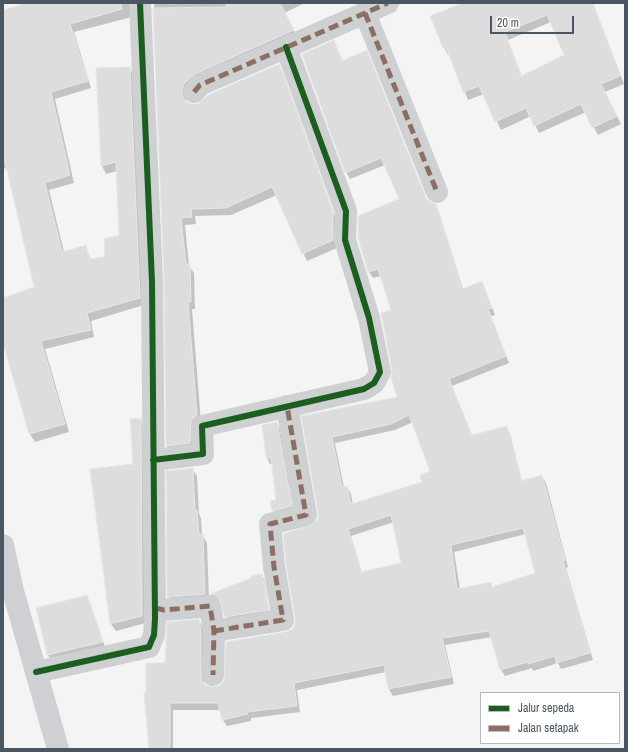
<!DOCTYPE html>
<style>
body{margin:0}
#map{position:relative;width:628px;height:752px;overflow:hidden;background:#f4f4f4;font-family:"Archivo Narrow",sans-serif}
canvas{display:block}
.frame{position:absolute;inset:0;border:4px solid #4a5661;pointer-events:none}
.legend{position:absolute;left:480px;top:692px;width:140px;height:52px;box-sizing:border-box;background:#fff;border:1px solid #b7bbc0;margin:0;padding:5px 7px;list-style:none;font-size:12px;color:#4a5661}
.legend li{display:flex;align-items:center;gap:8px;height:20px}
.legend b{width:20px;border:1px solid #b7bbc0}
.scale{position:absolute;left:490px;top:16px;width:84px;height:18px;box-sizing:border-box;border:2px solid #4a5661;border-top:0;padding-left:5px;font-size:12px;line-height:14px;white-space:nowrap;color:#4a5661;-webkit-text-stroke:3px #fff;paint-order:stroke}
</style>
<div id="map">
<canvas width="628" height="752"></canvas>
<div class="frame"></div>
<ul class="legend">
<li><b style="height:5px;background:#1b5e20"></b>Jalur sepeda</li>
<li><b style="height:5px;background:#8d6e63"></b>Jalan setapak</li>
</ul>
<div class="scale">20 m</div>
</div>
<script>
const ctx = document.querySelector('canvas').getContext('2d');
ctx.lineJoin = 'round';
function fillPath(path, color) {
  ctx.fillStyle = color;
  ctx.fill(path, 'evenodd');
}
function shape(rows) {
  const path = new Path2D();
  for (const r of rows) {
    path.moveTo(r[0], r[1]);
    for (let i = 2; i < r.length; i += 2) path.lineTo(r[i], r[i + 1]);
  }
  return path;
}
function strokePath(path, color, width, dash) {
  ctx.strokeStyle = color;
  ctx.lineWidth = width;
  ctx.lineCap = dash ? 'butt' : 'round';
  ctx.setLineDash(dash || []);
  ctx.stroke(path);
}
const shadow = shape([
 [31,3,135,3,132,17,74,32,91,88,55,99,74,183,49,190,64,252,85,246,91,260,106,258,120,235,117,171,106,174,102,166,97,69,130,68,134,76,144,305,91,321,94,337,45,349,69,432,35,442,30,434,5,347,3,334,3,299,35,288,7,168,3,169,3,11],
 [154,3,305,3,284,13,298,38,186,98,186,103,192,105,198,105,279,65,283,73,337,222,337,248,307,261,277,195,231,215,195,216,196,224,185,225,189,266,194,273,195,309,192,309,201,423,194,451,171,453,167,446,165,281],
 [466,3,593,3,624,84,605,92,621,124,598,135,586,112,539,133,531,116,501,130,484,94,468,100,450,55,448,55,444,47],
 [551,22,565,56,522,77,508,40],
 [338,52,343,62,370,58,427,200,435,205,439,212,463,289,482,282,485,289,495,315,491,316,509,363,452,386,472,436,506,428,510,434,522,482,542,476,546,483,568,567,566,568,593,660,561,669,558,663,533,671,532,668,505,676,501,670,492,637,445,645,454,684,393,696,389,689,386,672,297,690,300,712,251,718,251,721,227,726,223,720,221,710,173,710,173,749,150,749,145,694,147,693,166,664,199,621,203,627,205,639,204,683,204,685,212,688,219,687,285,633,292,630,296,624,315,525,319,520,319,513,303,417,398,398,393,369,392,311,381,276,373,278,369,272,401,200,385,165,350,179,346,172],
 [413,422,431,472,424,483,353,505,351,494,347,487,344,488,335,443,395,430],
 [394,522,402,564,362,573,351,536],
 [526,534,537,573,493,588,490,583,460,589,454,552],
 [140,419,144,426,146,623,116,631,111,624,91,470,134,465],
 [277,423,280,429,294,512,276,516,273,510,277,501,273,464,270,464,267,458,263,426],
 [192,469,197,476,199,514,201,518,202,535,207,543,209,601,173,604,168,597,167,472],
 [262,575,264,579,270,614,228,620,222,601,213,597,211,594],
 [86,596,91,605,106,650,53,663,48,655,37,609]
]);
const building = shape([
 [27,3,121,3,122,9,70,24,88,81,51,92,70,175,45,183,62,252,86,245,89,259,105,257,104,239,119,235,116,162,101,166,96,68,130,67,140,298,87,313,91,330,41,341,65,424,29,434,3,343,3,298,34,287,3,153,3,10,27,3],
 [225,3,280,3,294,30,195,74,184,84,182,90,182,96,186,102,192,104,198,104,208,95,279,64,333,213,333,240,302,254,272,187,226,208,191,209,192,217,181,218,186,264,190,264,191,302,188,302,197,415,191,421,190,443,166,446,164,281,153,8,227,7,225,3],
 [463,3,593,3,620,76,601,84,617,116,592,128,581,104,534,126,526,108,495,122,479,86,463,92,446,47,443,48,430,16,463,3],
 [547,15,564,55,521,76,505,32,547,15],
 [334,40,342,61,367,50,425,197,430,202,436,204,462,289,482,281,492,308,488,309,506,356,449,379,472,435,507,426,521,481,542,475,565,560,563,561,590,653,556,663,555,656,528,664,528,662,500,670,489,631,442,638,451,677,388,689,384,665,294,683,297,706,247,712,248,714,222,720,218,703,170,703,170,749,149,749,144,693,146,693,146,663,165,663,167,622,199,619,201,632,201,675,202,681,206,685,212,687,219,686,224,681,226,642,285,632,291,630,295,625,295,618,286,565,283,534,314,524,318,519,318,513,301,416,397,397,391,378,392,370,381,313,391,310,378,269,368,272,358,238,358,216,399,199,381,158,345,173,302,54,334,40],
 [409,415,430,471,420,475,422,482,351,504,347,486,342,487,332,437,391,424,409,415],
 [391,515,401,563,361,572,348,529,391,515],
 [523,528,535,573,492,587,491,582,457,589,451,545,523,528],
 [141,418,142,616,110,624,90,469,133,464,130,419,141,418],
 [277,422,292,506,272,511,270,501,276,500,271,458,266,458,262,425,277,422],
 [193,468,195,510,197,510,199,534,203,534,205,594,167,597,166,471,193,468],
 [262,574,269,610,224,617,220,599,215,595,210,594,251,578,251,576,262,574],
 [87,595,103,642,47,655,36,608,87,595]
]);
const minor = shape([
 [365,13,437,192],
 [194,92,200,85,388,3],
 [153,460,203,454,202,426,364,389,374,383,380,372,369,318,345,240,346,211,286,47],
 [155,608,164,610,210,606,214,631,213,675],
 [214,631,283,620,274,567,270,524,306,515,287,406],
 [36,672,149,647,154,635,155,619,152,282,140,3]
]);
const secondary = shape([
 [3,545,13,591,58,749]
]);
const quiet = shape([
 [365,13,437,192],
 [194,92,200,85,388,3],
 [155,608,164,610,210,606,214,631,213,675],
 [214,631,283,620,274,567,270,524,306,515,287,406]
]);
const cycleway = shape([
 [153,460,203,454,202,426,364,389,374,383,380,372,369,318,345,240,346,211,286,47],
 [36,672,149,647,154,635,155,619,152,282,140,3]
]);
fillPath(shadow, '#0003');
fillPath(building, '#ddddde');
strokePath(building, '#e5e6e7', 1);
strokePath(minor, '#ced0d2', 22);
strokePath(secondary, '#ced0d4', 22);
strokePath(quiet, '#8d6e63', 5, [10, 5]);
strokePath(cycleway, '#1b5e20', 6);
</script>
